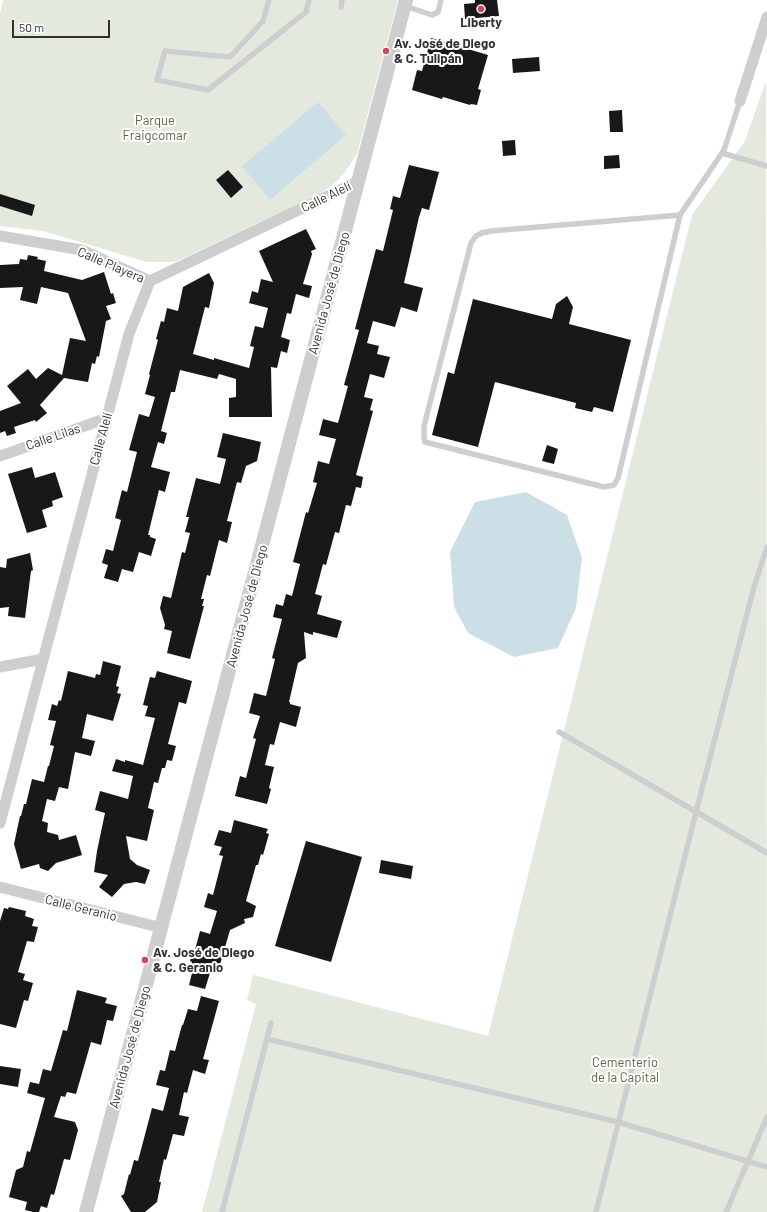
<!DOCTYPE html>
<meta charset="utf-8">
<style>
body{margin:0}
#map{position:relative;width:767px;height:1212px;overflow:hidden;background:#fff;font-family:Barlow,sans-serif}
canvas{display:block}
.scale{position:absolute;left:12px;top:20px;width:98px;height:18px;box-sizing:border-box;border:2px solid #313131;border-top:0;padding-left:5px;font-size:12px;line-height:14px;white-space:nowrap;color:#313131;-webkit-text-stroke:3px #fff;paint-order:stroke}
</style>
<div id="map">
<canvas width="767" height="1212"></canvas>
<div class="scale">50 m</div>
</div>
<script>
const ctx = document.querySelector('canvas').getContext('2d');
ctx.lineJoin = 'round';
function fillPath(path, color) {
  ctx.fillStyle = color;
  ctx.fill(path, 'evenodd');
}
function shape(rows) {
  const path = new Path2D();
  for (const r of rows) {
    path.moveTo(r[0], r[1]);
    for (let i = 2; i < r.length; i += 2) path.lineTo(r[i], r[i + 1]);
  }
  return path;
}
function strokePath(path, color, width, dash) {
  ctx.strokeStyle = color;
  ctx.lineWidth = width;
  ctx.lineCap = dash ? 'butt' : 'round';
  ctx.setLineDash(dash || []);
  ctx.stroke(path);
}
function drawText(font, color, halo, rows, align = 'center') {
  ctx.font = font + ' Barlow,sans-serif';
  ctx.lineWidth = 4;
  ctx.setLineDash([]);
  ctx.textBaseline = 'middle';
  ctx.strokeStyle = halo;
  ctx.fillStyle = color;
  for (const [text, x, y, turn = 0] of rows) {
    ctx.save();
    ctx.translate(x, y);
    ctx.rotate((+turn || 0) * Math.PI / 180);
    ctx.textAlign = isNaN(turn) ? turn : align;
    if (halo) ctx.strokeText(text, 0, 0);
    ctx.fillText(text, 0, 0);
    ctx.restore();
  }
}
const green = shape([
 [3,0,398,0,357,154,345,172,334,184,318,195,175,262,147,262,43,231,0,226,0,14],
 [766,81,767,1212,202,1212,256,1004,247,1000,253,975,488,1036,692,215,745,141]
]);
const water = shape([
 [318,102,346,135,270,200,242,166],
 [526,492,567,515,582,558,576,608,558,648,514,657,468,633,454,607,450,552,475,502]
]);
const building = shape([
 [475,0,497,0,499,16,465,19,464,4,475,3],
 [431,38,488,55,478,89,481,90,477,105,471,104,470,105,443,97,442,99,412,90,417,70,422,71],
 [539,57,540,71,513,73,512,59],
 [622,110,623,132,610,132,609,111],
 [515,140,516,155,503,156,502,141],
 [619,155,620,168,604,169,604,156],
 [409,165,439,172,429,210,422,208,419,217,404,283,423,288,417,312,401,307,395,327,373,321,367,343,379,346,377,354,390,357,384,378,370,374,364,397,373,399,370,410,373,411,356,475,363,477,361,488,356,487,351,506,346,505,339,533,335,532,326,565,323,564,315,594,322,596,317,614,342,621,337,638,313,632,313,635,304,632,306,658,298,663,289,702,290,702,290,704,301,707,296,727,280,722,274,745,270,744,265,765,274,767,269,788,271,789,267,804,235,796,240,776,246,778,256,739,253,738,260,716,249,713,254,693,266,696,275,659,272,658,282,619,273,617,276,604,283,606,286,594,292,596,300,564,293,562,306,512,308,513,317,483,313,482,318,461,329,464,336,439,319,435,323,419,338,423,348,386,344,385,359,330,355,329,376,249,383,251,393,210,390,209,393,196,400,198],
 [228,170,243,187,231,198,216,180],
 [0,194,35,205,32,216,0,206],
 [306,229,316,249,311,251,312,254,303,284,312,286,309,298,296,294,291,314,287,313,281,337,290,340,287,353,281,351,277,368,271,367,272,417,229,417,229,398,236,397,236,379,219,374,217,379,180,370,175,392,171,392,161,431,167,433,164,444,158,442,151,467,170,472,165,492,159,490,148,535,150,535,150,537,156,539,151,556,139,552,133,572,122,569,118,582,104,578,108,565,102,563,106,549,113,551,121,520,115,518,122,490,127,492,137,452,129,450,139,414,149,417,155,397,145,394,150,375,149,374,158,340,156,339,161,321,164,322,167,308,178,311,183,287,209,273,214,283,209,308,205,307,193,354,214,360,214,358,249,368,254,347,250,346,255,326,263,328,268,308,249,303,252,291,258,293,261,279,273,282,259,251],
 [28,255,38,257,37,259,46,261,44,271,82,280,104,272,111,294,113,293,116,303,106,306,111,319,106,321,99,357,97,356,95,364,92,363,88,382,64,378,40,405,47,413,36,422,35,420,14,427,16,433,7,436,5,431,0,433,0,411,21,403,7,386,28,369,36,379,48,368,62,375,70,338,86,341,68,293,41,287,37,304,20,300,23,287,0,288,0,265,19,264,20,259,27,260],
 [567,296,573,307,569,324,631,340,613,412,594,407,592,412,575,408,576,403,495,382,478,447,432,435,448,372,454,374,473,299,552,319,556,304],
 [223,433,261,442,257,461,246,466,241,483,237,482,227,521,232,522,227,543,219,540,210,576,207,575,201,599,204,599,202,606,204,606,190,659,167,653,172,631,164,629,165,625,160,608,163,596,171,598,182,552,185,553,190,533,185,532,189,517,186,517,196,478,220,484,226,459,217,457],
 [547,445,558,449,554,464,542,461],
 [32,467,35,478,55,472,63,497,52,501,53,506,42,510,47,527,27,533,8,474],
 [30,553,33,570,31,571,25,618,8,616,9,607,0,608,0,567,6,568,7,559],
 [103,661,121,666,116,686,119,687,117,693,121,694,113,721,87,714,82,738,95,741,91,756,75,752,68,789,59,787,55,801,47,799,42,821,48,823,47,832,58,835,59,840,76,835,82,855,56,863,48,871,40,868,39,864,21,869,14,844,20,816,21,816,24,804,26,804,32,779,44,782,48,766,49,766,54,746,50,745,56,721,48,720,52,704,57,706,59,700,61,701,68,671,95,678,96,674,100,675],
 [157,671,192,681,186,704,179,702,168,744,176,746,172,761,167,760,165,768,162,768,158,783,154,782,148,808,154,810,147,841,126,836,130,859,137,865,150,870,145,884,136,882,124,884,112,897,99,887,108,875,94,872,97,851,105,813,95,810,100,791,128,799,133,776,112,771,116,759,125,762,125,760,143,765,155,718,145,716,148,706,143,705,150,677,155,678],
 [234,820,268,829,266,833,269,834,263,855,261,854,258,865,256,865,246,901,256,906,253,917,244,919,245,923,230,930,219,968,213,967,211,973,210,973,205,989,189,985,193,969,190,969,192,962,190,961,193,950,195,950,200,931,210,934,217,911,204,907,208,893,213,895,223,856,219,855,222,847,214,845,219,830,231,833],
 [306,841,362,857,331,962,275,946],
 [381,860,413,866,411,879,379,873],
 [9,907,26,911,25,916,34,919,32,926,38,927,34,942,27,941,18,972,25,974,23,980,33,983,28,1001,24,1000,16,1028,0,1024,0,921,4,908,8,909],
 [77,990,107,998,105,1003,117,1006,113,1021,107,1020,101,1045,91,1042,76,1094,67,1092,65,1097,61,1096,54,1117,75,1122,78,1130,70,1160,64,1159,54,1195,51,1194,47,1208,41,1206,39,1212,33,1212,25,1210,27,1202,9,1197,16,1170,23,1167,27,1151,30,1152,45,1098,27,1093,30,1082,39,1084,43,1069,51,1071,63,1030,67,1031],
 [201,996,219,1001,203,1059,209,1060,205,1074,193,1070,187,1093,184,1092,179,1115,189,1117,184,1136,173,1134,166,1160,164,1159,159,1182,161,1182,157,1202,145,1212,131,1212,121,1196,124,1194,129,1174,130,1175,134,1160,138,1161,152,1108,163,1111,169,1088,156,1085,160,1070,165,1071,170,1050,175,1051,182,1025,183,1025,188,1009,197,1011],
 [0,1066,21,1069,18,1087,0,1084]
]);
const service = shape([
 [269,0,263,21,230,57,165,51,157,80,208,90,306,12,309,0],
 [405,6,432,15,438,12,441,0],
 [341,7,342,0],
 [722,153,767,166],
 [680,215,491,231,482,233,476,236,471,243,424,426,424,438,425,442,604,487,614,485,618,478,680,215,724,150,740,101],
 [559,732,767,853],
 [267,1039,618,1122,767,1167],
 [222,1212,271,1023],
 [596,1212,696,812,754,587,767,547],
 [726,1212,767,1117]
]);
const minor = shape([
 [740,101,767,17],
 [0,236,82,250,150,281],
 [0,456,107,418],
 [0,667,43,659],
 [0,823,129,334,150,281,359,181],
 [0,887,162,928]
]);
const tertiary = shape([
 [86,1212,406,0]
]);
const markers = [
 [481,9,4,"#d1495b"],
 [386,51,4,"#d1495b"],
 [145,960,4,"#d1495b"]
];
const poiNames = [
 ["Liberty",481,23,"center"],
 ["Av. José de Diego",394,44],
 ["& C. Tulipán",394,59],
 ["Av. José de Diego",153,953],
 ["& C. Geranio",153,968]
];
const parkNames = [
 ["Parque",155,121],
 ["Fraigcomar",155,136],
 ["Cementerio",625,1063],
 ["de la Capital",625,1078]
];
const streetNames = [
 ["Calle Alelí",326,197,-26],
 ["Calle Playera",111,265,23],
 ["Avenida José de Diego",329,293,-75],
 ["Calle Lilas",53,437,-19],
 ["Calle Alelí",101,439,-75],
 ["Avenida José de Diego",247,606,-75],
 ["Calle Geranio",81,908,14],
 ["Avenida José de Diego",130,1047,-75]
];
fillPath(green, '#e4e9de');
fillPath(water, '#ccdfe7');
fillPath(building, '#181818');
strokePath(service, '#cecece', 5.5);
strokePath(minor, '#cecece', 11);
strokePath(tertiary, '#cecece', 14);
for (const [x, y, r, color] of markers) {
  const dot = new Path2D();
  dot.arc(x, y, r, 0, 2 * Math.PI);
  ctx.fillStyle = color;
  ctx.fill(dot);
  strokePath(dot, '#fff', 1.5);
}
drawText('bold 13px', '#313131', '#fff', poiNames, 'left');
drawText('13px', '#566843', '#fff', parkNames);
drawText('13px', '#313131', '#fff', streetNames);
</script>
